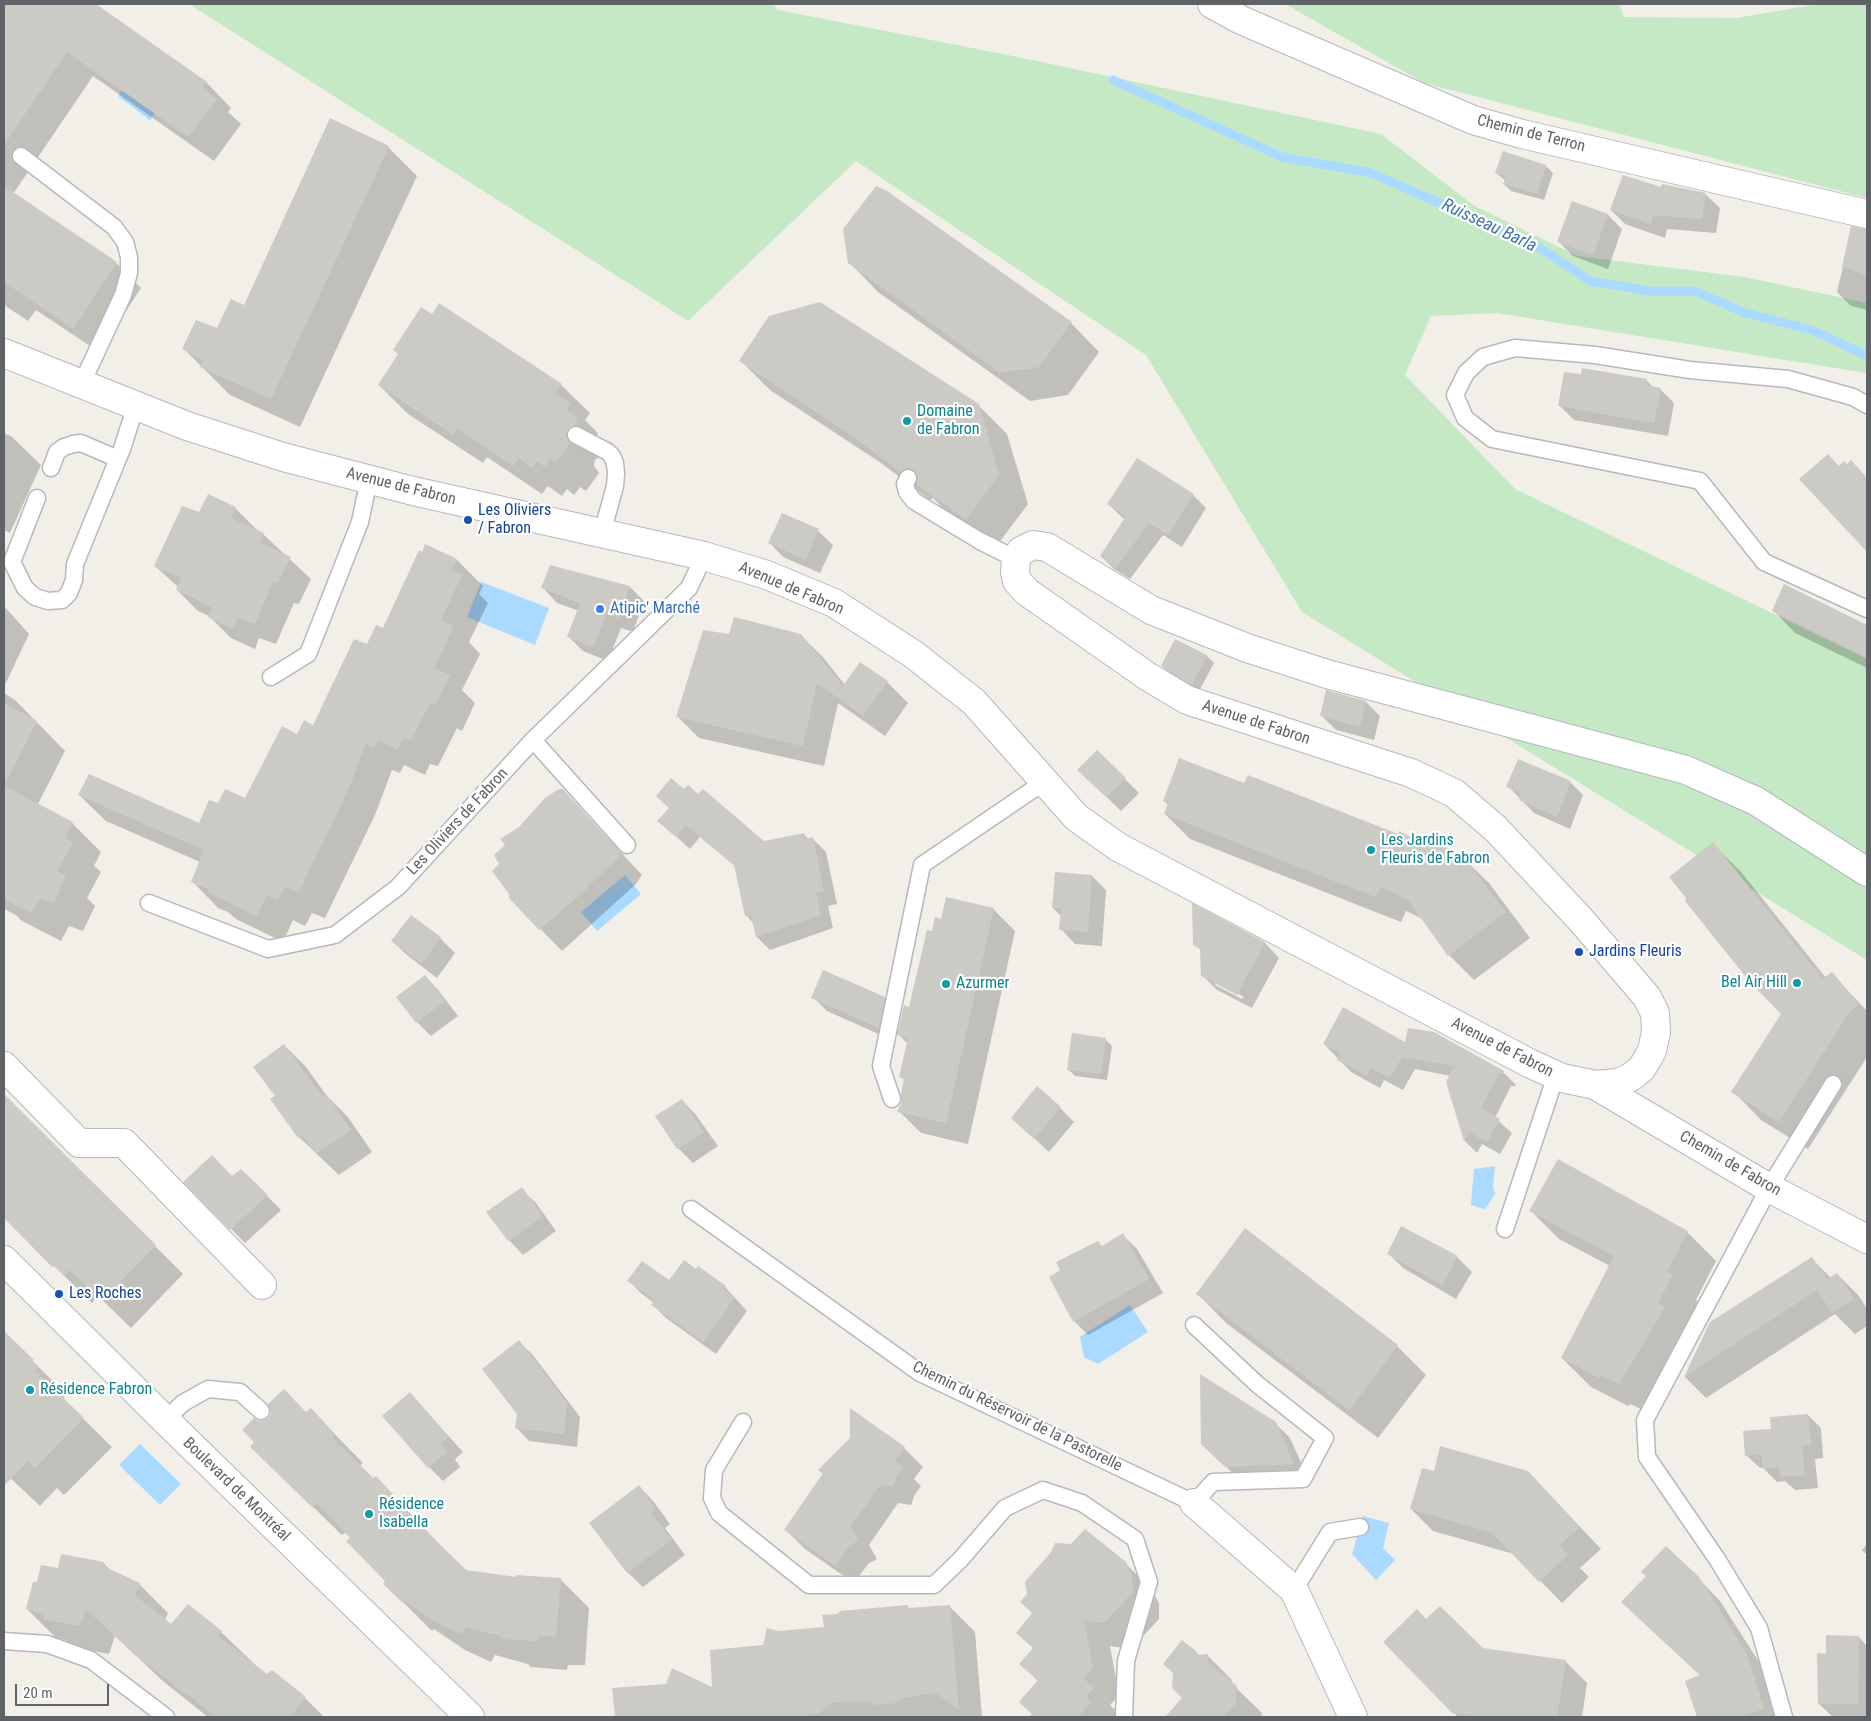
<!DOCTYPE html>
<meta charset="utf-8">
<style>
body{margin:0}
#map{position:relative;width:1871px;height:1721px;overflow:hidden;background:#f1efe8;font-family:"Roboto Condensed",sans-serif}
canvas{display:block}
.frame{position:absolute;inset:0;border:5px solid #5f6368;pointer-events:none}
.scale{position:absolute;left:15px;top:1684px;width:94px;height:22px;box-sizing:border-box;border:2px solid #5f6368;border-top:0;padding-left:6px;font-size:15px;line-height:18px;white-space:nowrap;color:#5f6368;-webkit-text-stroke:4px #fff;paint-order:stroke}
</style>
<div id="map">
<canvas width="1871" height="1721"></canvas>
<div class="frame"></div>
<div class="scale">20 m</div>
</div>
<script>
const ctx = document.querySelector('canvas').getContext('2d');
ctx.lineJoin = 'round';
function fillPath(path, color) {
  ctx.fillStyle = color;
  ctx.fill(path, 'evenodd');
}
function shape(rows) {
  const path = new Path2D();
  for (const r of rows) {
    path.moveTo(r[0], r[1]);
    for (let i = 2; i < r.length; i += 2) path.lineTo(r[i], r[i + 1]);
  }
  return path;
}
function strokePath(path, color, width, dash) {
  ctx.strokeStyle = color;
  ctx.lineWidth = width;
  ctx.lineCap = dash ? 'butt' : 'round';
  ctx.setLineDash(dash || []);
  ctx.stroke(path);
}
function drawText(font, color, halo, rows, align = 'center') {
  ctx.font = font + ' "Roboto Condensed",sans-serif';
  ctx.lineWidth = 4.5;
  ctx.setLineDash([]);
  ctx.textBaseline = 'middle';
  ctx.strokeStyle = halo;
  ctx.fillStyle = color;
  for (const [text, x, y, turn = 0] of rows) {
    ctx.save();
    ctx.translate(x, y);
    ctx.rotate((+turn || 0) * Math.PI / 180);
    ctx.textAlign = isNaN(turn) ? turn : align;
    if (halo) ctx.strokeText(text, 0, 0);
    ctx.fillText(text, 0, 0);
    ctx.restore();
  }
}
const green = shape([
 [189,4,773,4,778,10,1008,55,1381,134,1473,205,1577,256,1744,277,1867,303,1866,373,1497,313,1431,316,1405,375,1515,489,1867,659,1867,960,1302,612,1146,355,856,161,688,321],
 [1285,4,1619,4,1624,17,1737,18,1818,4,1867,4,1867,198,1424,83]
]);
const water = shape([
 [145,57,178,81,150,120,118,96],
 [481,582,549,608,535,645,467,617],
 [625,875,641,894,597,931,581,912],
 [1495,1166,1493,1186,1495,1194,1485,1209,1471,1205,1474,1169],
 [1130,1305,1148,1332,1098,1364,1084,1357,1080,1337],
 [140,1444,181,1484,160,1505,119,1465],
 [1363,1516,1389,1523,1383,1548,1395,1560,1376,1580,1352,1554]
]);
const shadow = shape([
 [11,4,94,4,207,83,231,108,228,112,241,124,214,161,93,76,13,194,116,263,141,288,99,352,36,310,28,321,4,305,4,36,16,18,7,9],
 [388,147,417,176,300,427,230,395,184,349,218,330,244,307],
 [1504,153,1546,166,1553,173,1544,200,1511,191,1504,184,1506,181,1496,173],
 [1661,189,1705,194,1720,208,1716,233,1667,229,1665,238,1625,224,1611,210],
 [1573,202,1608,215,1622,229,1608,269,1573,256,1559,242],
 [1852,228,1867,230,1867,310,1851,306,1837,292],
 [849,262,1071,323,1099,352,1068,395,1030,401,878,292],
 [741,361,978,405,1007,434,1028,504,995,548,947,512,933,498,930,500,881,463,770,390],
 [1646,380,1654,388,1660,389,1674,403,1668,436,1574,420,1560,406],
 [379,385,561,385,590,413,585,420,598,433,596,438,602,454,595,460,594,466,599,473,586,491,580,487,574,495,567,489,562,496,548,486,542,494,487,457,483,463,408,414],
 [4,433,12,437,41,465,10,533,4,530],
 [1851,462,1867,478,1867,550,1801,479,1847,465],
 [1193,495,1206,508,1182,547,1163,535,1130,579,1114,569,1101,556,1125,520,1108,504],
 [235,508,256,529,256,530,263,534,311,579,299,604,294,603,276,644,259,638,255,649,231,638,209,616,198,611,177,590,178,587,155,566,200,514],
 [818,531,833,545,820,573,783,557,769,542],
 [457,560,483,586,479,594,488,603,469,642,480,654,462,690,475,703,462,731,457,728,438,766,430,764,425,775,404,765,400,773,392,770,375,815,325,918,312,913,305,926,293,920,283,942,236,919,228,912,218,908,192,881,200,862,106,821,79,795,199,824,219,804,245,800,297,735,313,726,367,646],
 [551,567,630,587,644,601,633,632,621,628,608,661,583,651,569,637,579,611,557,603,543,588],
 [1785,585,1867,626,1867,668,1795,633,1774,611],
 [4,606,29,634,4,687],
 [730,635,800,635,822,656,845,685,887,682,908,703,885,736,838,703,824,766,699,738,678,717],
 [1175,641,1207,656,1214,663,1199,691,1169,673,1162,666],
 [4,693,15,700,65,751,38,804,72,823,101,852,94,866,101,872,87,898,95,906,83,931,69,926,61,941,22,921,16,915,4,909],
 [1366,702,1380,716,1374,740,1336,730,1322,716],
 [1079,770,1125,779,1139,793,1121,811],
 [1570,782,1583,795,1570,829,1534,813,1508,786],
 [1245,785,1430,848,1463,858,1489,883,1530,938,1474,980,1449,955,1423,919,1406,911,1401,922,1190,839,1165,814,1168,805,1164,801],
 [563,790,642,875,636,884,562,951,510,898,511,894,501,864,506,845],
 [684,791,764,843,804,834,808,839,812,838,826,852,837,904,828,906,833,928,770,950,757,937,754,924,746,915,736,867,700,837,690,849,659,821],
 [1713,844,1742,873,1826,978,1831,973,1867,1011,1867,1057,1808,1149,1761,1120,1733,1091,1782,1014],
 [1092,876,1106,890,1102,946,1075,944,1061,929,1061,916,1053,908],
 [1193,905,1265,943,1279,958,1252,1008,1217,990,1203,976,1202,951,1194,944],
 [1215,982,1244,997,1242,999,1215,985],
 [993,909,1015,931,968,1144,921,1133,899,1111,903,1101,905,1081,900,1076,908,1044,899,1035,910,1009,933,932,941,921],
 [411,917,440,938,455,953,437,978,407,955,392,941],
 [425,976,439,991,458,1016,431,1036,417,1022],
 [813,997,884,998,898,1012,892,1040,827,1011],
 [1105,1039,1112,1046,1107,1080,1075,1076,1068,1069],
 [1406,1043,1503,1072,1516,1085,1515,1086,1511,1086,1495,1118,1512,1133,1500,1154,1482,1144,1477,1153,1465,1141,1448,1083,1451,1076,1415,1069,1403,1090,1384,1080,1380,1088,1351,1072,1324,1044],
 [284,1045,306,1067,327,1096,348,1117,372,1152,339,1175,299,1137,277,1096],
 [4,1095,183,1274,131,1328,98,1296,92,1303,4,1217],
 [682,1100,696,1115,718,1146,693,1163,678,1148],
 [1060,1108,1074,1122,1049,1152,1012,1118],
 [241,1170,281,1210,245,1243,185,1182,232,1177],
 [521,1189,536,1203,556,1231,523,1255,509,1240],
 [1530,1210,1687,1232,1716,1261,1696,1300,1701,1305,1648,1412,1630,1404,1628,1406,1591,1387,1562,1358,1610,1266,1559,1239],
 [1123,1235,1137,1249,1163,1293,1088,1335,1074,1321,1102,1247],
 [1388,1253,1457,1257,1472,1272,1456,1299,1403,1268],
 [1812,1259,1831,1278,1837,1274,1859,1296,1867,1309,1867,1326,1855,1334,1835,1314,1706,1398,1685,1377,1711,1323],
 [629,1281,670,1282,725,1287,747,1311,716,1354,666,1318,653,1305,654,1303,642,1294],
 [1198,1294,1397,1346,1426,1375,1378,1438,1226,1323],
 [4,1333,61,1389,60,1391,65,1396,63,1399,112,1447,64,1495,57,1488,40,1506,4,1472],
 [519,1342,532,1354,580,1417,577,1447,529,1441,517,1428],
 [424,1409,463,1452,455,1459,460,1467,443,1481,429,1467],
 [311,1410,363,1463,360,1466,373,1480,376,1478,465,1571,517,1578,560,1579,589,1608,585,1665,568,1665,567,1670,531,1667,528,1664,495,1655,491,1662,465,1650,434,1629,432,1631,385,1584,387,1581,346,1532,342,1535,281,1476,256,1442,259,1422,306,1414],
 [851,1410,904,1448,923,1467,914,1479,921,1486,915,1494,911,1505,898,1503,869,1545,877,1559,868,1564,854,1583,805,1549,786,1530,823,1474,819,1470,852,1438],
 [1808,1415,1821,1428,1823,1458,1815,1459,1818,1488,1795,1490,1785,1481,1777,1482,1763,1468,1760,1468,1746,1455,1772,1430],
 [1275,1423,1290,1438,1308,1478,1241,1481,1202,1444],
 [1528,1472,1601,1549,1580,1568,1589,1577,1562,1603,1514,1554,1433,1531,1411,1509],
 [639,1486,653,1501,670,1524,665,1528,685,1555,643,1587,628,1573,591,1523],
 [1867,1544,1867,1555,1862,1550],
 [103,1563,112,1571,139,1584,168,1613,165,1620,171,1625,188,1605,221,1632,267,1676,305,1698,324,1717,208,1717,164,1682,115,1636,109,1654,73,1647,66,1640,56,1638,27,1609,38,1584,59,1570],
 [1125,1563,1152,1590,1159,1603,1159,1619,1131,1649,1110,1646,1119,1695,1110,1705,1120,1715,1118,1717,1029,1717,1032,1714,1039,1682,1021,1664],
 [1698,1578,1720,1601,1768,1676,1780,1717,1700,1717,1697,1714,1701,1676,1645,1624],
 [907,1607,910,1609,950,1607,975,1632,982,1717,616,1717,613,1689,713,1689,764,1647,778,1632,825,1629],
 [1427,1620,1482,1649,1565,1661,1587,1683,1582,1717,1458,1717,1385,1642],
 [1859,1637,1867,1646,1867,1717,1833,1717,1819,1704,1827,1655],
 [1197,1653,1199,1656,1207,1655,1232,1680,1232,1684,1262,1713,1261,1717,1167,1717,1184,1698]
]);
const stream = shape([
 [1113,80,1282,157,1371,173,1537,246,1590,281,1649,291,1695,291,1745,313,1812,330,1867,356]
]);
const building = shape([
 [4,4,96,4,207,82,202,87,217,99,188,137,67,52,4,145],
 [330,118,389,146,271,399,200,367,203,360,182,349,196,320,217,328,231,299,244,305],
 [1503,151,1546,165,1537,194,1503,184,1506,177,1495,173],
 [1623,175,1661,187,1662,184,1706,193,1702,219,1653,215,1651,224,1610,210],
 [4,186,117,262,73,329,4,282],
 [876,186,887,191,1072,322,1039,367,1000,373,848,263,843,229],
 [1572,201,1608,214,1593,255,1557,242],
 [1851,226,1867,229,1867,275,1842,267],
 [820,302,979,404,999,475,966,520,916,484,918,477,913,469,907,468,900,472,851,435,739,361,769,316],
 [439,303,562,384,555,393,570,403,567,410,578,418,573,426,567,431,566,436,570,443,556,463,550,459,545,467,537,461,532,468,519,458,513,466,458,429,453,435,378,385,398,354,393,350,421,307,432,314],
 [1582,368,1647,379,1646,385,1661,388,1654,423,1558,406,1564,372,1581,374],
 [1828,454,1839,466,1844,461,1847,464,1851,460,1867,478,1867,552,1799,479],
 [1137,458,1194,494,1168,535,1149,523,1116,568,1100,556,1126,516,1107,504],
 [208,494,236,507,231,518,264,533,260,543,291,557,277,584,273,582,255,624,237,618,233,629,208,617,212,607,176,590,181,578,154,566,182,506,199,512],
 [782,513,819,529,806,560,768,543],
 [425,544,457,559,452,570,462,575,441,620,454,626,434,668,450,675,435,705,430,703,411,740,403,738,398,750,378,740,374,747,366,744,349,788,299,892,285,887,278,900,267,895,257,916,208,893,209,889,191,882,204,850,78,795,89,774,199,823,209,800,218,803,225,789,245,798,282,726,297,734,304,720,313,725,354,639,367,644,376,625,383,628,419,550,422,552],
 [550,565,630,586,618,618,606,614,593,647,567,637,580,603,541,588],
 [1784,584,1867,625,1867,658,1772,611],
 [734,617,801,634,843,686,860,662,888,681,863,716,817,683,803,746,676,717,703,630,729,634],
 [1175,639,1207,655,1192,685,1161,666],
 [1326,690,1366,701,1360,727,1320,716],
 [4,703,37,721,4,786,73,822,65,838,73,842,57,871,66,876,54,903,40,898,32,913,4,899],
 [1097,750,1126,778,1106,797,1077,770],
 [1179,758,1244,783,1248,775,1398,834,1399,831,1430,847,1437,842,1464,857,1506,912,1448,956,1408,900,1381,887,1375,897,1164,814,1168,803,1163,801],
 [1518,759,1571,781,1557,817,1519,800,1521,794,1506,787],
 [671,778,684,789,688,785,698,794,703,789,764,841,804,833,805,839,813,837,824,891,816,893,821,915,756,937,751,915,745,916,734,865,686,825,676,837,657,821,669,808,656,796],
 [559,789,563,789,621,853,614,862,587,887,588,888,539,930,509,898,509,894,492,871,499,864,494,855,505,845,500,839,519,827,546,797],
 [1713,842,1823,979,1832,972,1859,1004,1850,1011,1779,1122,1731,1092,1781,1014,1749,981,1685,901,1686,898,1669,877],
 [1055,872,1092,875,1088,932,1059,930,1061,908,1052,908],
 [946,897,994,908,946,1123,897,1112,902,1101,901,1095,904,1078,899,1077,908,1038,897,1035,904,1005,909,1007,927,930,932,931,935,917,941,919],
 [1192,903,1265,942,1237,995,1201,976,1200,949,1193,945],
 [411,915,441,937,422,964,391,941],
 [823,970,885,997,879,1028,811,998],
 [425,975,445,1001,416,1023,396,997],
 [1343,1007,1405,1042,1408,1028,1434,1032,1504,1071,1503,1074,1499,1073,1481,1108,1500,1119,1487,1142,1469,1132,1464,1141,1446,1082,1454,1066,1402,1057,1390,1078,1371,1068,1367,1076,1337,1060,1340,1053,1323,1044],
 [1072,1033,1106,1038,1101,1074,1067,1070],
 [284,1044,322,1096,326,1094,351,1130,316,1154,302,1135,298,1138,270,1099,275,1096,253,1067],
 [1037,1086,1061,1107,1034,1139,1011,1118],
 [4,1094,156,1245,102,1301,70,1270,64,1276,54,1266,52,1267,4,1218],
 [682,1099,704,1132,677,1149,655,1116],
 [212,1155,232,1176,241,1169,268,1195,230,1230,183,1182],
 [1558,1159,1688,1231,1667,1272,1673,1275,1658,1303,1665,1307,1619,1384,1601,1376,1599,1378,1561,1358,1614,1256,1529,1211],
 [522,1187,543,1216,508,1241,486,1212],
 [1401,1226,1458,1256,1442,1285,1387,1254],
 [1245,1228,1398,1345,1349,1410,1196,1294],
 [1123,1233,1149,1279,1073,1322,1049,1277,1060,1270,1056,1262,1098,1241,1102,1246],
 [1812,1257,1827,1279,1837,1273,1854,1299,1832,1313,1817,1290,1684,1377,1710,1322],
 [684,1260,696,1269,698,1266,726,1286,724,1289,735,1297,703,1342,651,1305,655,1300,627,1281,642,1261,669,1280],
 [4,1331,34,1360,32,1362,38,1367,35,1371,84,1418,35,1468,28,1461,4,1486],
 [519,1340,567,1403,564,1434,515,1428,517,1414,482,1369],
 [1200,1374,1276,1422,1294,1464,1225,1467,1201,1444],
 [284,1389,306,1412,311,1408,335,1434,332,1437,373,1478,376,1476,401,1503,399,1504,466,1570,516,1577,516,1575,561,1578,556,1637,539,1636,539,1641,501,1639,501,1636,466,1627,462,1634,435,1622,405,1601,403,1603,383,1584,385,1581,346,1541,350,1538,335,1522,317,1504,312,1507,250,1447,254,1442,242,1430,254,1418,259,1421,268,1418,271,1413,268,1404],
 [410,1392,449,1437,441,1444,447,1452,428,1468,382,1416],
 [850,1408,905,1447,895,1461,903,1467,897,1476,893,1487,880,1485,851,1526,859,1540,849,1546,835,1566,784,1530,823,1473,818,1470,850,1438],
 [1808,1414,1811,1445,1802,1446,1805,1475,1780,1477,1779,1467,1763,1469,1761,1454,1745,1456,1743,1431,1771,1429,1770,1417],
 [1440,1446,1528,1471,1580,1527,1560,1545,1568,1555,1539,1582,1492,1533,1410,1509,1422,1468,1434,1471],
 [639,1485,656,1509,651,1513,672,1540,627,1573,589,1523],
 [1085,1529,1126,1562,1132,1575,1133,1592,1104,1623,1084,1620,1093,1668,1084,1679,1094,1688,1087,1695,1090,1704,1078,1717,1035,1717,1019,1702,1038,1680,1019,1664,1033,1648,1016,1633,1032,1613,1020,1602,1027,1594,1025,1582,1051,1552,1055,1543,1071,1544],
 [1666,1546,1699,1577,1747,1654,1764,1709,1740,1717,1697,1717,1685,1681,1700,1675,1621,1602,1646,1576,1641,1572],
 [61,1554,104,1562,103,1566,140,1583,135,1595,171,1624,188,1604,222,1631,218,1636,267,1674,272,1670,306,1697,290,1717,215,1717,189,1695,188,1696,134,1654,86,1609,80,1626,43,1619,43,1614,26,1609,33,1582,37,1582,41,1565,58,1568],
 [908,1605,908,1608,950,1605,959,1710,936,1693,905,1697,896,1703,886,1704,875,1705,870,1701,832,1702,820,1713,808,1715,806,1717,615,1717,612,1688,666,1684,672,1668,712,1687,710,1650,763,1645,767,1628,778,1631,824,1627,822,1615,837,1614,840,1611],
 [1440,1606,1483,1648,1566,1660,1557,1717,1481,1717,1452,1713,1383,1642,1417,1609,1426,1619],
 [1826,1635,1859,1636,1858,1704,1818,1704,1817,1653,1826,1654],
 [1182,1640,1197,1652,1197,1655,1208,1654,1208,1662,1237,1686,1236,1703,1223,1717,1165,1717,1182,1698,1172,1688,1173,1673,1163,1664]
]);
const service = shape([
 [21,156,114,227,125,242,129,257,129,273,123,295,82,383],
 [1867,405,1853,397,1788,379,1690,370,1595,355,1515,348,1483,357,1466,373,1455,395,1465,418,1492,439,1700,481,1764,562,1867,609],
 [576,435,608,452,612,456,615,463,616,474,615,486,602,533],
 [51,468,57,452,64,447,73,444,81,443,118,459],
 [908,478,905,484,907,492,914,501,980,541,1016,559],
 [37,498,12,562,25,588,35,597,48,601,62,600,69,593,74,580,75,564,122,449,136,405],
 [271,677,308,654,360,522,369,479],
 [533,740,627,845],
 [149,903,268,949,335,935,398,887,533,740,689,588,704,556],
 [892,1099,881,1066,922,865,1044,782],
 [691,1209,920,1373,1194,1503,1213,1482,1303,1479,1325,1438,1257,1384,1194,1325],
 [1505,1229,1556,1075],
 [165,1420,183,1403,208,1389,240,1392,261,1411],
 [743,1422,714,1470,712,1498,719,1513,809,1585,934,1585,960,1560,1005,1508,1043,1490,1082,1503,1135,1539,1149,1582,1126,1661,1124,1717],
 [1294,1590,1330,1532,1360,1527],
 [4,1641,47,1644,91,1660,166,1717],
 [1784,1717,1759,1628,1717,1559,1647,1457,1645,1420,1769,1188,1833,1084]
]);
const minor = shape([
 [4,1066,79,1143,124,1143,262,1285],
 [1595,1085,1769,1188,1867,1239],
 [4,1260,165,1420,470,1717],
 [1194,1503,1294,1590,1353,1717]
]);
const tertiary = shape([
 [1212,4,1241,20,1473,120,1522,134,1867,214],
 [4,353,187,426,283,457,413,491,704,556,767,575,834,603,913,654,974,702,1076,817,1118,847,1531,1064,1562,1078,1595,1085,1618,1083,1631,1077,1642,1068,1652,1051,1656,1032,1655,1013,1647,997,1581,920,1496,829,1454,793,1411,773,1187,700,1147,676,1027,592,1017,581,1015,572,1016,559,1021,551,1033,545,1047,547,1151,610,1247,648,1327,674,1686,770,1756,801,1867,872]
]);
const markers = [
 [907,421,5,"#0f9aa8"],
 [468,520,5,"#1a4fb4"],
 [600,609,5,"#3f7fe0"],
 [1371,850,5,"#0f9aa8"],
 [1579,952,5,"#1a4fb4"],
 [1797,983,5,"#0f9aa8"],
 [946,984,5,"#0f9aa8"],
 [59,1294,5,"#1a4fb4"],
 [30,1390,5,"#0f9aa8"],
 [369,1514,5,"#0f9aa8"]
];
const streetNames = [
 ["Chemin de Terron",1531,134,14],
 ["Avenue de Fabron",401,487,14],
 ["Avenue de Fabron",791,589,23],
 ["Avenue de Fabron",1256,723,18],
 ["Les Oliviers de Fabron",458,822,-47],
 ["Avenue de Fabron",1502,1048,27],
 ["Chemin de Fabron",1730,1164,30],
 ["Chemin du Réservoir de la Pastorelle",1017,1417,26],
 ["Boulevard de Montréal",236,1490,44]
];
const cultureNames = [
 ["Domaine",917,412],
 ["de Fabron",917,430],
 ["Les Jardins",1381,841],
 ["Fleuris de Fabron",1381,859],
 ["Bel Air Hill",1787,983,"right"],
 ["Azurmer",956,984],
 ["Résidence Fabron",40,1390],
 ["Résidence",379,1505],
 ["Isabella",379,1523]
];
const transitNames = [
 ["Les Oliviers",478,511],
 ["/ Fabron",478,529],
 ["Jardins Fleuris",1589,952],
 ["Les Roches",69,1294]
];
const shopNames = [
 ["Atipic' Marché",610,609]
];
const waterNames = [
 ["Ruisseau Barla",1489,226,25]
];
fillPath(green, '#c5e8c5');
fillPath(water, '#aadaff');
fillPath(shadow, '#0003');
strokePath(stream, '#aadaff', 9);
fillPath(building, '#cccac5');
strokePath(service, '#b5b8bc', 19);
strokePath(minor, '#b5b8bc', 30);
strokePath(tertiary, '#b5b8bc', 30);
strokePath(service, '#fff', 16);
strokePath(minor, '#fff', 28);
strokePath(tertiary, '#fff', 28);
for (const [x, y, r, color] of markers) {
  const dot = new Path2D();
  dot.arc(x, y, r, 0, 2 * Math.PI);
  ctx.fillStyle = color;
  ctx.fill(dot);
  strokePath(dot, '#fff', 2);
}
drawText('16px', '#5f6368', '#fff', streetNames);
drawText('16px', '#0d838f', '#fff', cultureNames, 'left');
drawText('16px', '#164399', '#fff', transitNames, 'left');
drawText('16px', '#366cbe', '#fff', shopNames, 'left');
drawText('italic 18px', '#4174aa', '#fff', waterNames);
</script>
